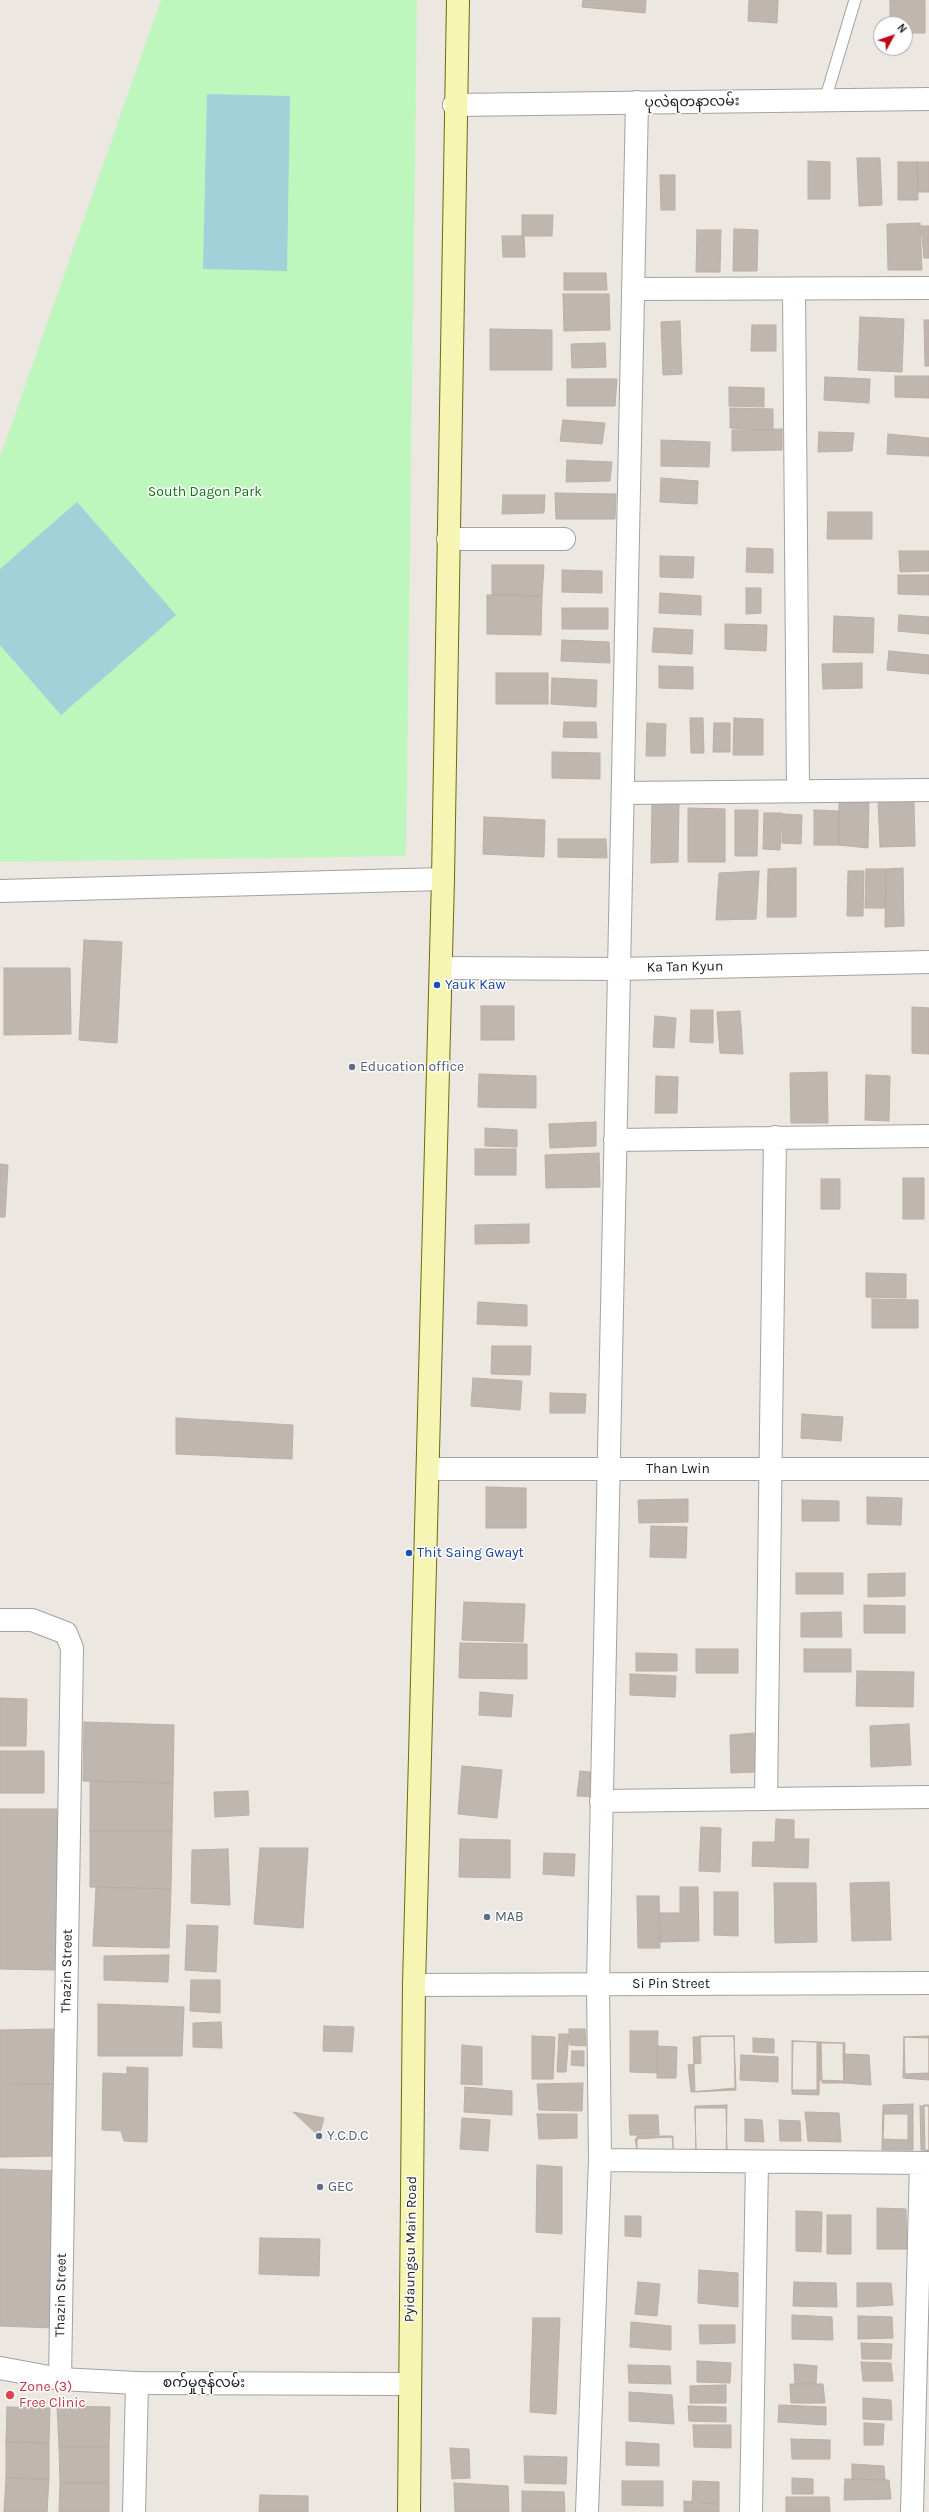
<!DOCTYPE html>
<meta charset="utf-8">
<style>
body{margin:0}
#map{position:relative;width:929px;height:2512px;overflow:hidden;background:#ece7e0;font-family:Karla,sans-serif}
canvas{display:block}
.north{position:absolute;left:873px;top:16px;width:40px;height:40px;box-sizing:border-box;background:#fff;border:1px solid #a4a4a4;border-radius:50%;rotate:50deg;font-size:11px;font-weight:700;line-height:16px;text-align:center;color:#1b1b1b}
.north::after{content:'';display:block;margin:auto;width:14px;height:18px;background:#bf0615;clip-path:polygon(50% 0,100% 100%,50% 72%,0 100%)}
</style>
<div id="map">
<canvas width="929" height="2512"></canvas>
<div class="north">N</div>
</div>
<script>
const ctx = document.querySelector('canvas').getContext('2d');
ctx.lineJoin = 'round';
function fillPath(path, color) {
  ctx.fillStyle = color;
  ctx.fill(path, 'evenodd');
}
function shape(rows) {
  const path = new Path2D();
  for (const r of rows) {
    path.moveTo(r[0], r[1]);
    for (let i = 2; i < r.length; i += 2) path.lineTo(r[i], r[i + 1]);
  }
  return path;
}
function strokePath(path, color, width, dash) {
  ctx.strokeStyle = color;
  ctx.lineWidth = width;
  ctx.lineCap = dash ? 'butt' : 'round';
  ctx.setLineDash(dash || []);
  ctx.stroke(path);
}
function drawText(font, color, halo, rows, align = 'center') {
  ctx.font = font + ' Karla,"Noto Sans Myanmar",sans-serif';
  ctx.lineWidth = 3;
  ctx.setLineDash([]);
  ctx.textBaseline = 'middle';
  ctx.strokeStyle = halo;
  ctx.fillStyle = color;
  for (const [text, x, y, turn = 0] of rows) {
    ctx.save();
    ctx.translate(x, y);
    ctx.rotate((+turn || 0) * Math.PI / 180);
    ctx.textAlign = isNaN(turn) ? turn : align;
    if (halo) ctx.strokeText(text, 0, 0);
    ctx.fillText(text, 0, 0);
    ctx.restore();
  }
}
const park = shape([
 [161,0,417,0,406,856,0,862,0,457]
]);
const water = shape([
 [207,94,290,96,287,271,203,269],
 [77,502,176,615,61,715,0,645,0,569]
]);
const building = shape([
 [583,0,646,0,645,13,582,7,583,0],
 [749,0,778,0,777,23,748,21,749,0],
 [890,0,925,0,925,33,905,33,905,24,890,24,890,0],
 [857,158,880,158,882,205,859,206,857,158],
 [808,161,830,162,830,199,808,199,808,161],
 [898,162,917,162,918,200,898,200,898,162],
 [917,162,929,162,929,192,918,192,917,162],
 [660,175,675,175,675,210,661,210,660,175],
 [522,215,553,215,552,236,522,236,522,215],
 [920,223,922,270,888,270,887,224,920,223],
 [921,226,929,226,929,258,924,258,921,226],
 [734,229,758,230,757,271,733,271,734,229],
 [697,230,721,230,720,272,696,272,697,230],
 [502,236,524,236,525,257,503,257,502,236],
 [564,273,606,273,607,290,564,290,564,273],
 [563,294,609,294,610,330,564,331,563,294],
 [860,317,904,319,902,372,858,370,860,317],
 [924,320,929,320,929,366,925,366,924,320],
 [680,321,682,374,663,375,661,322,680,321],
 [752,325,776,325,776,351,751,351,752,325],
 [490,329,552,330,552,370,490,370,490,329],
 [605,343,606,367,572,368,571,344,605,343],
 [895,376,929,376,929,398,895,397,895,376],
 [825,377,870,379,869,403,824,400,825,377],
 [567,379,617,379,615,406,567,406,567,379],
 [729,387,764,388,764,407,729,406,729,387],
 [730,408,773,409,773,430,730,428,730,408],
 [563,420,605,423,602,444,560,441,563,420],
 [782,429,782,450,732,451,732,430,782,429],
 [819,432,854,433,852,451,818,452,819,432],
 [888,434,929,438,929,456,887,454,888,434],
 [661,440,710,442,709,467,661,466,661,440],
 [567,460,612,462,610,481,566,482,567,460],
 [661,478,698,481,697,504,660,502,661,478],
 [555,493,616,494,615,519,556,519,555,493],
 [503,495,545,495,544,513,502,514,503,495],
 [828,512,872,512,872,539,827,539,828,512],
 [747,548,773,549,773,573,746,572,747,548],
 [899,551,929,551,929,571,900,572,899,551],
 [660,556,694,557,693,578,660,577,660,556],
 [492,565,544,565,542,596,492,595,492,565],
 [562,570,602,571,602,593,562,592,562,570],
 [898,575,929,575,929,595,898,594,898,575],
 [746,588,761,588,761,613,746,614,746,588],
 [660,593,701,596,701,615,659,613,660,593],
 [487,595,542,596,541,635,487,634,487,595],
 [562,608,608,608,608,629,562,629,562,608],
 [899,615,929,617,929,634,898,631,899,615],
 [834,616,874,618,873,653,833,652,834,616],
 [725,624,767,625,766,651,725,649,725,624],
 [654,628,693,630,692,654,652,652,654,628],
 [562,640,609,642,610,663,561,661,562,640],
 [889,651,929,655,929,674,887,670,889,651],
 [862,663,862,688,823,689,822,664,862,663],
 [659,666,693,667,693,689,659,688,659,666],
 [496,673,548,673,548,704,496,704,496,673],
 [552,678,597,680,596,707,551,704,552,678],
 [690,718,703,718,704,753,691,753,690,718],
 [734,718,763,719,763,755,733,755,734,718],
 [564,722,596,722,597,738,563,737,564,722],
 [647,723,666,724,665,756,646,756,647,723],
 [714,723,730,723,730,752,713,752,714,723],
 [552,752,600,753,600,779,552,778,552,752],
 [914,799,915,846,880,847,878,800,914,799],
 [652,802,679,802,678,862,651,863,652,802],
 [839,802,869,802,868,848,839,845,839,802],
 [688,808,725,809,725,862,688,862,688,808],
 [735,810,758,810,757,856,735,856,735,810],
 [814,810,839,811,839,845,814,845,814,810],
 [764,813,782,813,780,850,763,849,764,813],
 [783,814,802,815,801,844,782,843,783,814],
 [484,817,545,820,544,857,483,854,484,817],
 [558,839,606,839,607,858,558,857,558,839],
 [796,868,796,917,767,917,768,869,796,868],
 [903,868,904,926,885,927,886,869,903,868],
 [866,869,886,869,885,908,865,908,866,869],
 [759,871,756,919,716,920,719,873,759,871],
 [848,871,864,871,863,916,847,916,848,871],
 [84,940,122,942,117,1043,79,1040,84,940],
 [4,968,70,968,71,1034,4,1035,4,968],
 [481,1006,514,1006,514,1040,481,1040,481,1006],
 [912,1007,929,1008,929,1054,912,1053,912,1007],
 [691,1010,713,1010,713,1043,690,1042,691,1010],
 [740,1011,743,1054,720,1053,717,1012,740,1011],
 [655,1016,676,1018,674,1048,653,1047,655,1016],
 [827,1072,828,1123,791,1123,790,1073,827,1072],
 [479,1074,536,1076,536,1108,478,1107,479,1074],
 [866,1075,890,1076,889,1121,865,1120,866,1075],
 [656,1076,678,1077,677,1113,655,1113,656,1076],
 [596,1122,596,1146,550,1148,549,1124,596,1122],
 [485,1128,517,1130,517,1147,485,1146,485,1128],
 [475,1149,516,1149,516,1175,475,1175,475,1149],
 [599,1153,600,1187,546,1188,545,1155,599,1153],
 [0,1164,8,1165,5,1217,0,1217,0,1164],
 [903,1178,924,1178,924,1219,903,1219,903,1178],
 [821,1179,840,1179,840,1209,821,1209,821,1179],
 [529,1224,529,1243,475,1244,475,1225,529,1224],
 [866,1273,906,1274,906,1298,866,1297,866,1273],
 [872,1299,918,1300,918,1328,872,1328,872,1299],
 [478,1302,527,1305,527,1326,477,1324,478,1302],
 [492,1346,531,1346,530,1375,491,1374,492,1346],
 [473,1378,522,1381,520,1410,471,1406,473,1378],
 [550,1393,586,1394,585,1413,550,1413,550,1393],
 [802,1414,843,1417,841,1441,801,1438,802,1414],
 [176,1418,293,1425,292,1459,176,1454,176,1418],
 [486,1487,526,1488,526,1528,486,1528,486,1487],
 [867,1497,902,1498,901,1525,867,1524,867,1497],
 [688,1499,688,1522,639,1523,638,1500,688,1499],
 [802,1500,839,1501,839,1521,802,1521,802,1500],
 [651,1526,687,1527,686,1558,650,1557,651,1526],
 [796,1573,843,1573,843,1594,796,1594,796,1573],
 [905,1573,905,1596,868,1597,868,1574,905,1573],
 [464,1602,525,1604,523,1642,462,1640,464,1602],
 [864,1605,905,1606,905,1633,864,1633,864,1605],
 [841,1612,842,1637,801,1637,801,1613,841,1612],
 [460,1643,527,1644,527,1679,459,1678,460,1643],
 [696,1649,738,1649,738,1673,696,1673,696,1649],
 [804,1649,851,1649,851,1672,804,1672,804,1649],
 [636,1653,677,1654,677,1671,636,1671,636,1653],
 [857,1671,914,1672,913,1707,856,1706,857,1671],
 [630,1674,676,1676,675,1697,630,1695,630,1674],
 [480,1692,513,1695,511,1717,479,1715,480,1692],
 [0,1698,27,1699,26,1746,0,1746,0,1698],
 [84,1722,174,1725,173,1783,83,1781,84,1722],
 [909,1724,911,1765,871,1767,870,1726,909,1724],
 [754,1733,755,1772,731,1773,730,1735,754,1733],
 [0,1751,44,1751,44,1793,0,1793,0,1751],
 [462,1766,502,1770,497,1818,458,1814,462,1766],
 [580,1771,600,1773,598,1797,577,1796,580,1771],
 [90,1781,173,1783,172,1831,90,1831,90,1781],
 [248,1791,249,1815,215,1817,214,1792,248,1791],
 [0,1809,57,1809,56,1970,0,1969,0,1809],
 [776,1819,794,1820,794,1839,809,1839,808,1868,752,1866,753,1842,775,1842,776,1819],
 [701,1827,721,1828,720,1872,699,1871,701,1827],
 [90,1831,172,1831,171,1889,90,1887,90,1831],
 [460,1839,510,1840,510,1878,459,1877,460,1839],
 [260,1848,308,1848,303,1928,254,1924,260,1848],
 [228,1849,230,1905,191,1903,192,1850,228,1849],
 [544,1853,575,1854,574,1876,543,1874,544,1853],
 [889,1882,891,1940,852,1941,850,1883,889,1882],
 [774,1883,816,1883,817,1942,775,1943,774,1883],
 [96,1887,171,1889,169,1948,93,1946,96,1887],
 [680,1887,698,1887,699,1941,660,1942,659,1913,680,1913,680,1887],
 [714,1892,738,1892,738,1936,714,1935,714,1892],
 [637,1896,659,1896,660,1948,638,1948,637,1896],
 [187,1925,218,1926,216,1972,185,1970,187,1925],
 [169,1955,168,1982,104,1980,104,1956,169,1955],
 [191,1980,220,1980,220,2013,190,2011,191,1980],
 [98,2004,184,2007,182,2056,98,2056,98,2004],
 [221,2022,222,2048,193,2047,193,2023,221,2022],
 [324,2026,354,2027,352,2052,323,2051,324,2026],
 [57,2029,57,2084,0,2084,0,2030,57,2029],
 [569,2029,585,2029,586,2046,570,2045,569,2029],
 [630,2031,658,2031,657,2073,630,2072,630,2031],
 [559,2034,569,2034,566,2072,557,2072,559,2034],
 [532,2036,555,2037,553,2079,532,2079,532,2036],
 [700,2036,734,2036,735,2088,691,2092,688,2065,701,2063,700,2036],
 [734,2036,736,2090,695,2092,693,2037,734,2036],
 [929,2036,929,2073,905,2074,904,2037,929,2036],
 [904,2037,929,2038,929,2080,903,2078,904,2037],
 [753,2038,774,2039,774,2053,753,2052,753,2038],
 [792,2041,820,2042,819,2095,792,2094,792,2041],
 [793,2041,817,2042,817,2090,792,2090,793,2041],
 [820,2042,845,2043,844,2081,819,2080,820,2042],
 [821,2043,843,2043,844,2083,822,2083,821,2043],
 [462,2045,482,2047,482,2085,461,2084,462,2045],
 [658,2046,677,2047,676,2078,657,2078,658,2046],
 [572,2051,584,2051,584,2066,571,2065,572,2051],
 [843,2054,869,2055,871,2085,844,2083,843,2054],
 [741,2055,778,2057,778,2082,740,2080,741,2055],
 [127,2067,148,2068,147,2142,124,2141,121,2131,102,2130,103,2073,127,2074,127,2067],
 [583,2083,582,2111,539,2110,537,2084,583,2083],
 [57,2084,58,2156,0,2157,0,2085,57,2084],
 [465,2087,512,2091,512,2115,464,2112,465,2087],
 [913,2104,913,2150,882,2150,883,2105,913,2104],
 [727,2105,726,2156,696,2155,695,2106,727,2105],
 [924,2105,929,2105,929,2152,925,2152,924,2105],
 [920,2106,929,2106,929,2150,921,2150,920,2106],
 [695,2108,726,2108,727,2151,696,2152,695,2108],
 [293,2112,324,2118,319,2136,293,2112],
 [805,2112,839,2113,841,2142,808,2141,805,2112],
 [537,2114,577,2114,577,2138,539,2139,537,2114],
 [884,2114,908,2114,908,2140,883,2139,884,2114],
 [629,2115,658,2115,659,2135,630,2135,629,2115],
 [462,2118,490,2120,488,2151,460,2149,462,2118],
 [745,2119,762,2120,764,2142,745,2141,745,2119],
 [779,2120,800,2121,801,2141,780,2141,779,2120],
 [637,2136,673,2136,673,2157,637,2157,637,2136],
 [672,2137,674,2154,638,2156,635,2139,672,2137],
 [537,2165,562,2167,562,2234,536,2232,537,2165],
 [0,2169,58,2171,54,2328,0,2326,0,2169],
 [877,2208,906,2209,907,2249,877,2249,877,2208],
 [796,2211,822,2212,821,2252,796,2251,796,2211],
 [827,2215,851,2215,851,2254,827,2254,827,2215],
 [625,2216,641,2216,641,2237,625,2236,625,2216],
 [260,2238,320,2239,319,2276,259,2274,260,2238],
 [699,2270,738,2273,738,2307,698,2303,699,2270],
 [638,2282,660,2284,657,2316,635,2314,638,2282],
 [794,2282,836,2283,837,2307,793,2306,794,2282],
 [857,2283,891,2283,893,2305,857,2307,857,2283],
 [792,2315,832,2317,833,2340,792,2339,792,2315],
 [858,2316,892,2317,893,2338,858,2339,858,2316],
 [533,2318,560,2318,556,2414,530,2412,533,2318],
 [631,2322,671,2326,671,2350,630,2347,631,2322],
 [699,2325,735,2325,735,2343,700,2344,699,2325],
 [861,2343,892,2344,891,2359,862,2359,861,2343],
 [697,2361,731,2363,730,2383,697,2382,697,2361],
 [861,2362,891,2363,893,2381,863,2381,861,2362],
 [794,2364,817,2366,816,2384,795,2384,794,2364],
 [628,2365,670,2366,671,2384,629,2383,628,2365],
 [790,2384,823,2384,825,2403,791,2403,790,2384],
 [726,2385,726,2403,690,2403,690,2386,726,2385],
 [629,2392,672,2395,674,2424,629,2421,629,2392],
 [863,2398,891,2400,892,2420,863,2419,863,2398],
 [779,2405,826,2407,826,2425,778,2422,779,2405],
 [57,2406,110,2407,109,2447,59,2447,57,2406],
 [688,2406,726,2407,726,2422,689,2421,688,2406],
 [7,2407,50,2408,49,2443,6,2442,7,2407],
 [864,2423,884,2424,883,2445,864,2445,864,2423],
 [693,2425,731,2425,731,2448,694,2447,693,2425],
 [791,2439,830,2440,830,2459,792,2459,791,2439],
 [6,2442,49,2443,49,2479,6,2478,6,2442],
 [626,2442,659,2444,659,2466,626,2465,626,2442],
 [59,2447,109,2447,109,2483,60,2483,59,2447],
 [450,2448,469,2449,470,2478,452,2479,450,2448],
 [524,2456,567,2457,566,2484,525,2483,524,2456],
 [852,2464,884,2466,885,2480,852,2479,852,2464],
 [6,2478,49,2479,47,2512,4,2512,6,2478],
 [792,2478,813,2479,813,2494,792,2494,792,2478],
 [845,2479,889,2480,891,2499,844,2500,845,2479],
 [622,2481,663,2481,663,2506,622,2505,622,2481],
 [693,2481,719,2482,719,2504,692,2503,693,2481],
 [60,2483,109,2483,109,2512,59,2512,60,2483],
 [454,2483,508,2486,509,2512,455,2512,454,2483],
 [522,2491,564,2492,565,2512,522,2512,522,2491],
 [260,2495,308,2496,308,2512,259,2512,260,2495],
 [786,2497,829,2497,830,2512,786,2512,786,2497],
 [684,2501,719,2504,719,2512,684,2512,684,2501]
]);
const service = shape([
 [825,100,855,0]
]);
const minor = shape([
 [633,289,929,288],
 [794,289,798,791],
 [448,539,564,539],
 [623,793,929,790],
 [0,891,443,879],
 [441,968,619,969,929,962],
 [615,1140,929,1136],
 [428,1469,929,1469],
 [0,1620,32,1620,66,1633,72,1648,60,2379],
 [766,1799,775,1137],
 [601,1801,929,1797],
 [600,2160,929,2163],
 [134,2512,137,2383],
 [587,2512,600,2160,598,1984,637,102],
 [751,2512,757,2162],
 [912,2512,921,2163]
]);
const tertiary = shape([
 [454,105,929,99],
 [414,1985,929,1983],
 [0,2368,60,2379,137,2383,410,2384]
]);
const secondary = shape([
 [409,2512,414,1985,443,879,458,0]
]);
const markers = [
 [437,985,4,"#1a4fb4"],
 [352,1067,4,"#5c6f8a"],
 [409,1553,4,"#1a4fb4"],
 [487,1917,4,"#5c6f8a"],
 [319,2136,4,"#5c6f8a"],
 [320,2187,4,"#5c6f8a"],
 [10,2395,5,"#e0444e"]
];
const streetNames = [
 ["ပုလဲရတနာလမ်း",692,102,-1],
 ["Ka Tan Kyun",685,967,-1],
 ["Than Lwin",678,1469],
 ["Thazin Street",67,1971,-89],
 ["Si Pin Street",671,1984],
 ["Pyidaungsu Main Road",411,2249,-89],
 ["Thazin Street",61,2295,-89],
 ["စက်မှုဇုန်လမ်း",204,2383]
];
const parkNames = [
 ["South Dagon Park",205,492]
];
const transitNames = [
 ["Yauk Kaw",445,985],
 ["Thit Saing Gwayt",417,1553]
];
const serviceNames = [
 ["Education office",360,1067],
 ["MAB",495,1917],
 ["Y.C.D.C",327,2136],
 ["GEC",328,2187]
];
const healthNames = [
 ["Zone (3)",19,2387],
 ["Free Clinic",19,2403]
];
fillPath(park, '#bdf7bd');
fillPath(water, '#a1d1d9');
fillPath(building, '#c0b6b0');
strokePath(building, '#bdada3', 1);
strokePath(service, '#a2a2a2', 13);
strokePath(minor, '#a2a2a2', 24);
strokePath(tertiary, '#a2a2a2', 24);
strokePath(secondary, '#696c08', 24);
strokePath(service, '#fff', 11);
strokePath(minor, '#fff', 22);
strokePath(tertiary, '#fff', 22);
strokePath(secondary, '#f7f5b4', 22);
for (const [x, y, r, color] of markers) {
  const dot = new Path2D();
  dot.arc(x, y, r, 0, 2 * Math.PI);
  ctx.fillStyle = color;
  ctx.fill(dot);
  strokePath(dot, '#fff', 1.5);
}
drawText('14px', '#1b1b1b', '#fff', streetNames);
drawText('14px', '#0e730f', '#fff', parkNames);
drawText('14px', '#164399', '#fff', transitNames, 'left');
drawText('14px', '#4e5e75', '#fff', serviceNames, 'left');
drawText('14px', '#be3a42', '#fff', healthNames, 'left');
</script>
